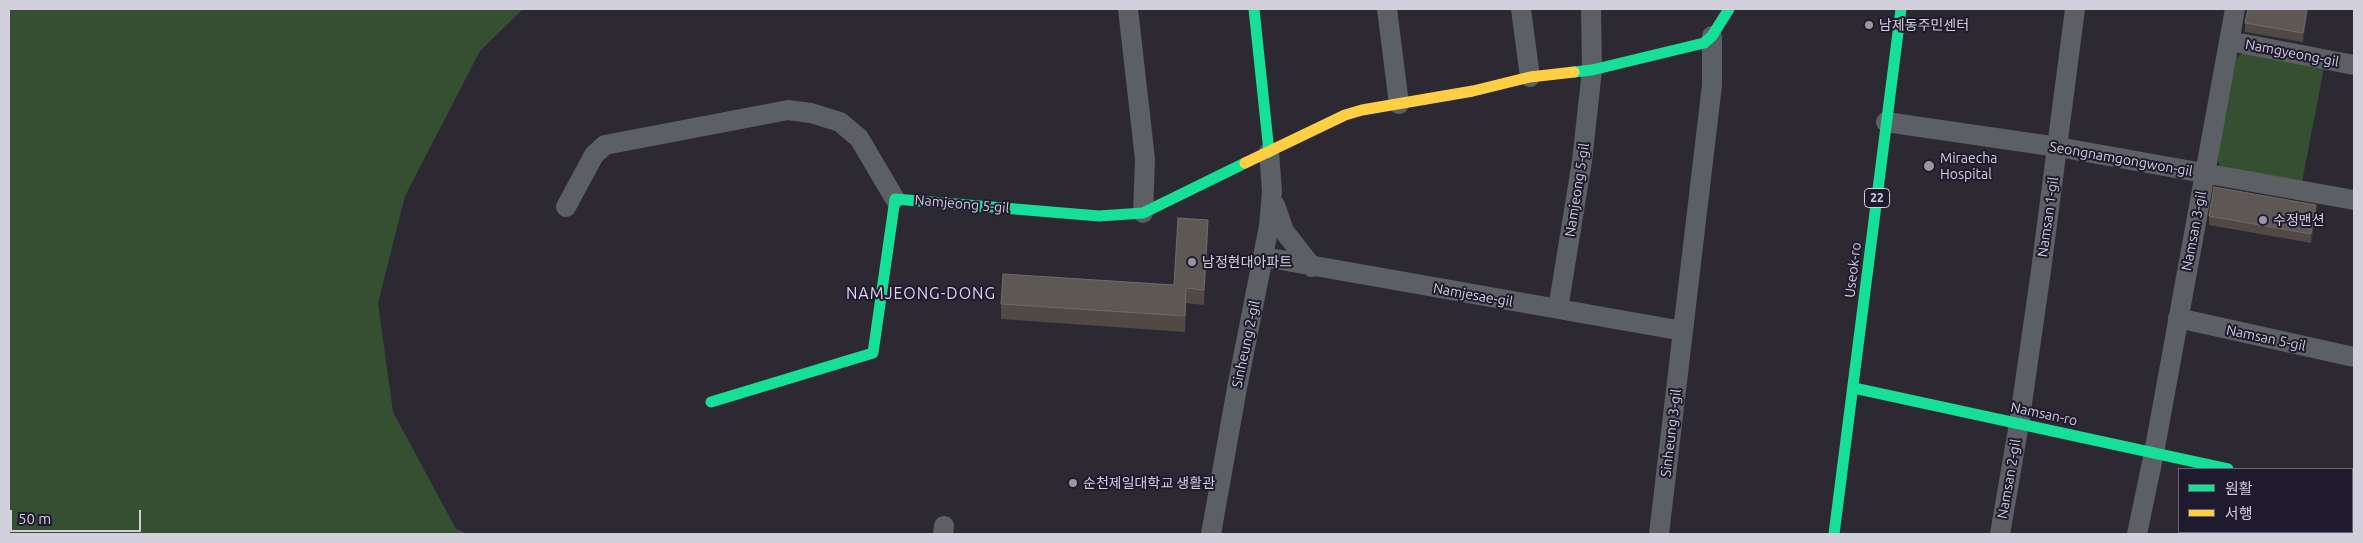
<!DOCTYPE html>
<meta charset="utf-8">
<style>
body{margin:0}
#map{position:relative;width:2363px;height:543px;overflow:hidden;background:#2c2933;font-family:Ubuntu,"Noto Sans KR",sans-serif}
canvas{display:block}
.frame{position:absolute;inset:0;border:10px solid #d3d0dd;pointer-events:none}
.legend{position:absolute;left:2178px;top:468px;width:175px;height:65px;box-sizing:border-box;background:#201a2e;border:1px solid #686374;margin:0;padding:6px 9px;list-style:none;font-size:15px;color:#d3d0dd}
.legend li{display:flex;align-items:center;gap:10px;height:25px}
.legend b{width:25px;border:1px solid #686374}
.scale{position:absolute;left:10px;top:510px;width:131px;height:22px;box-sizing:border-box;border:2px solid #d3d0dd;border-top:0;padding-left:6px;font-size:15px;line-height:18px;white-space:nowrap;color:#d3d0dd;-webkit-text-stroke:4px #201a2e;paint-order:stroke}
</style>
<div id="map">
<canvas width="2363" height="543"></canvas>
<div class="frame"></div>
<ul class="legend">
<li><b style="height:6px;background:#16e098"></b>원활</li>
<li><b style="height:6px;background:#ffcf43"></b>서행</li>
</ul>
<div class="scale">50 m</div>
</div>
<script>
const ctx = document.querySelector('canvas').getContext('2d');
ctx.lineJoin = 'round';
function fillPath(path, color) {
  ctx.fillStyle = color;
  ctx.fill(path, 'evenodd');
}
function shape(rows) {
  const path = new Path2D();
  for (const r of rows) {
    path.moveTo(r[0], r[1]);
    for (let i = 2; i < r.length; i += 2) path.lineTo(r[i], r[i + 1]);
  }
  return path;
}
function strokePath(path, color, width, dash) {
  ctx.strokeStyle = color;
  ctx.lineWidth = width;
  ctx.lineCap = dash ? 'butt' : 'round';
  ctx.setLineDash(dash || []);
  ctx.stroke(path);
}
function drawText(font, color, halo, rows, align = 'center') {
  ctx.font = font + ' Ubuntu,"Noto Sans KR",sans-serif';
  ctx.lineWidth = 4;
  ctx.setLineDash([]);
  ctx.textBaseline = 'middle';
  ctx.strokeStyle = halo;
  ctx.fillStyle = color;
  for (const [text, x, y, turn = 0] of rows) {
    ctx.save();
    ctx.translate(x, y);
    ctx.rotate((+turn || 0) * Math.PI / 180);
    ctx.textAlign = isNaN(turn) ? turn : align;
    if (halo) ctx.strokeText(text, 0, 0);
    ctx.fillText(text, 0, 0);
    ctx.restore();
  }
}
const green = shape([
 [9,9,523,9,480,51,405,196,378,303,393,412,456,529,468,534,9,534],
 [2243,53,2324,68,2302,182,2221,167,2214,154,2233,61]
]);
const street = shape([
 [1128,9,1145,159,1143,213],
 [1387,9,1399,104],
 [1521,9,1530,77],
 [2229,41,2354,65],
 [1886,122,2058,147,2354,200],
 [1275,205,1284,231,1312,267],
 [566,207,594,155,605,145,788,110,811,113,840,122,859,138,895,199],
 [1264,257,1683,331],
 [1558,309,1582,161,1592,70,1591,9],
 [2178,318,2354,357],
 [943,534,944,526],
 [1211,534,1237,388,1269,226,1272,191,1269,152],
 [1659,534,1712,85,1712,36],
 [2000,534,2019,424,2040,278,2075,9],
 [2137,534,2154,453,2235,9]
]);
const fast = shape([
 [1254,9,1269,152],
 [1574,72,1592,70,1704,43,1712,36,1729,9],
 [1854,388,2228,469],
 [711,402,873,353,895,199,1099,216,1143,213,1245,163],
 [1834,534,1901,9]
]);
const slow = shape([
 [1245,163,1345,115,1362,110,1473,91,1530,77,1574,72],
 [2352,496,2354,497]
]);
const wall = shape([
 [2248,9,2308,9,2303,42,2245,32,2245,23],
 [2316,215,2311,243,2209,225,2209,216],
 [1208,235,1204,305,1186,303,1185,332,1001,319,1001,304,1174,285]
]);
const shadedWall = shape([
 [2307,9,2308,9,2303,42,2303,33],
 [2316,205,2316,215,2311,243,2311,234],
 [1208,220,1208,235,1204,305,1204,290]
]);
const building = shape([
 [2248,9,2307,9,2303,33,2245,23,2248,9],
 [2214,187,2316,205,2311,234,2209,216,2214,187],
 [1178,218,1208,220,1204,290,1186,288,1185,316,1001,304,1003,274,1174,285,1178,218]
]);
const markers = [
 [1869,25,5,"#9996a2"],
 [1929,166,6,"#9996a2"],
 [2263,220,5,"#9996a2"],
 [1192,262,5,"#9996a2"],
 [1073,483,5,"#9996a2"]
];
const shields = [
 [1877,198,25]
];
const shieldNames = [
 ["22",1877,198]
];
const poiNames = [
 ["남제동주민센터",1879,25],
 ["Miraecha",1940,158],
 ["Hospital",1940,174],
 ["수정맨션",2273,220],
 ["남정현대아파트",1202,262],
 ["순천제일대학교 생활관",1083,483]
];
const streetNames = [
 ["Namgyeong-gil",2292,53,11],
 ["Seongnamgongwon-gil",2121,159,10],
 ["Namjeong 5-gil",1577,190,-81],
 ["Namjeong 5-gil",962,204,5],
 ["Namsan 1-gil",2048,217,-82],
 ["Namsan 3-gil",2194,231,-79],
 ["Useok-ro",1853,270,-83],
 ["Namjesae-gil",1473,295,10],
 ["Namsan 5-gil",2266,338,12],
 ["Sinheung 2-gil",1246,344,-78],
 ["Namsan-ro",2044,414,12],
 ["Sinheung 3-gil",1671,433,-83],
 ["Namsan 2-gil",2009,479,-80]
];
const quarterNames = [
 ["NAMJEONG-DONG",921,294]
];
fillPath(green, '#345030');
strokePath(street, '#5c5f63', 20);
strokePath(fast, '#16e098', 11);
strokePath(slow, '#ffcf43', 11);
fillPath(wall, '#504944');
fillPath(shadedWall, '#3c3637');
fillPath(building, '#5e5855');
strokePath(building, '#706a6a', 1);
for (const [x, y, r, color] of markers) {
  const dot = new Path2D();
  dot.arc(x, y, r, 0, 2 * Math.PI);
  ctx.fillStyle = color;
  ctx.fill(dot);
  strokePath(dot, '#201a2e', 2);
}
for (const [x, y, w] of shields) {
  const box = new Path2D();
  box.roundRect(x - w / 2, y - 9.5, w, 19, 4);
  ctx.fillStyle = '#201a2e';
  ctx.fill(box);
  strokePath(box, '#d3d0dd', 1);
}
drawText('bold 12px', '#d3d0dd', null, shieldNames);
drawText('14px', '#d3d0dd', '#201a2e', poiNames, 'left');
drawText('14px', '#d3d0dd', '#201a2e', streetNames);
ctx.letterSpacing = '1px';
drawText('16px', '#ddd6f2', '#201a2e', quarterNames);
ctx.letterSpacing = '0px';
</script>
